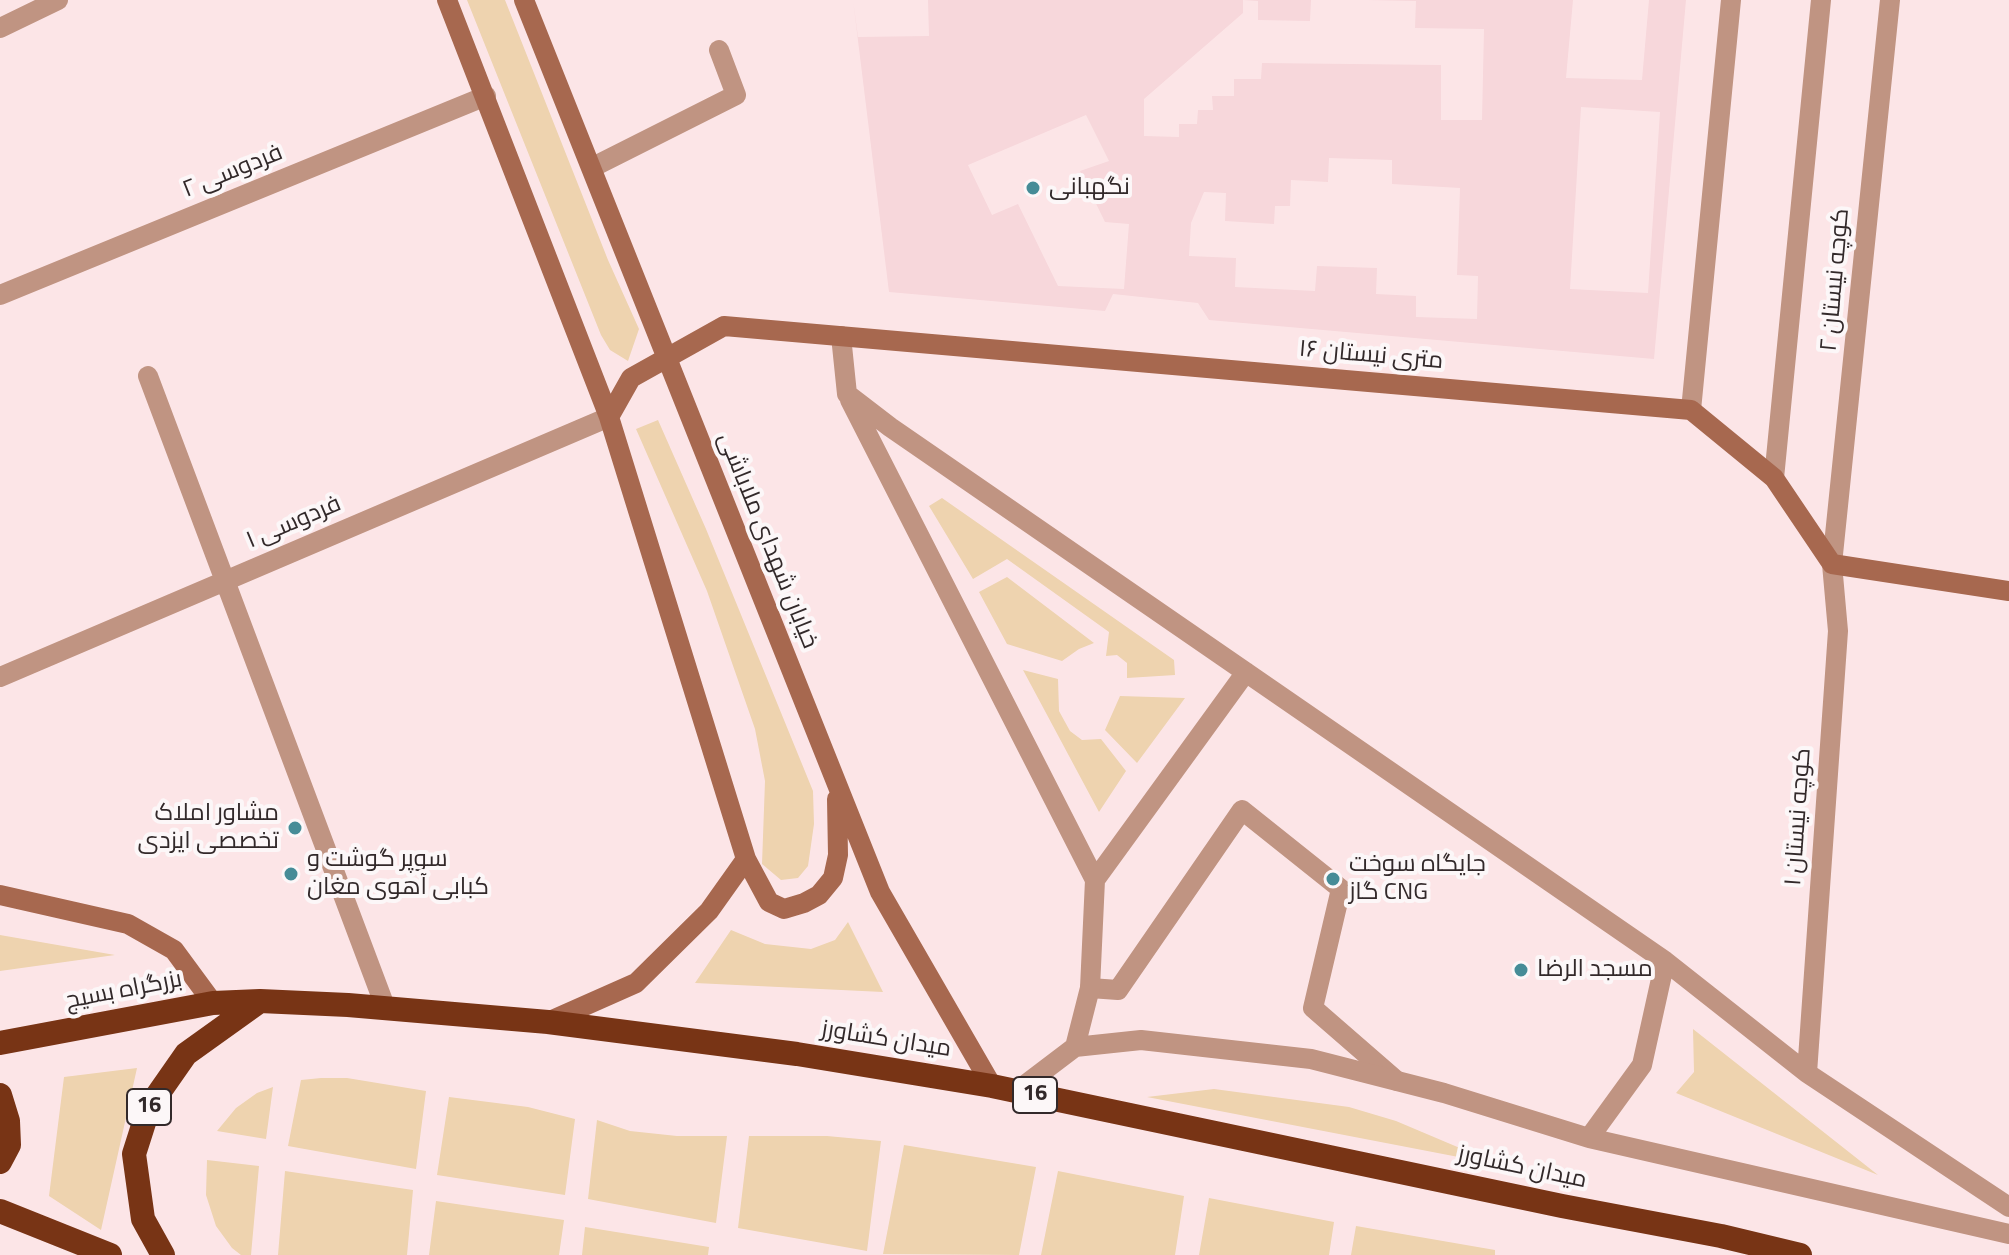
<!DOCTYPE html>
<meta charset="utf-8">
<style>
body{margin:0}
canvas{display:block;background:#fce5e7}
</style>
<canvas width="2009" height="1255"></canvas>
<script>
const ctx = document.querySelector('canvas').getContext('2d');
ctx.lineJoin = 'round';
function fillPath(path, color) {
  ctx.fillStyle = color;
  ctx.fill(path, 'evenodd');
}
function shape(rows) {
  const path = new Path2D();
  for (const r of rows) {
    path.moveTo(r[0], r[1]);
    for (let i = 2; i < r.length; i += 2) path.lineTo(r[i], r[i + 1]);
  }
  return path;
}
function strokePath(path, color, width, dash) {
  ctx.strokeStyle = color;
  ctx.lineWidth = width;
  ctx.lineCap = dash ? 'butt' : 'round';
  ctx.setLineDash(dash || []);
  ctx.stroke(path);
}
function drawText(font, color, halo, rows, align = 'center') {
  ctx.font = font + ' "Titillium Web",Cairo,sans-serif';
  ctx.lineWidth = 8;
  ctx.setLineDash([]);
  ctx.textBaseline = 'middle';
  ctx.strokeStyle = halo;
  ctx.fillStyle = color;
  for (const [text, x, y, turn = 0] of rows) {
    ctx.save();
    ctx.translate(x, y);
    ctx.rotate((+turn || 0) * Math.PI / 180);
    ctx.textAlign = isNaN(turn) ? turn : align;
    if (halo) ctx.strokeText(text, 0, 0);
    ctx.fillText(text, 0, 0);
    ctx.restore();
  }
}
const built = shape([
 [853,0,858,37,929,36,928,0,1311,0,1310,21,1258,20,1258,1,1243,0,1243,13,1144,99,1144,136,1179,137,1179,124,1197,124,1198,110,1213,110,1212,96,1234,96,1234,79,1261,79,1262,63,1441,65,1441,120,1482,120,1484,29,1415,28,1416,1,1367,0,1573,0,1566,78,1642,80,1649,0,1686,0,1654,359,1209,320,1198,303,1113,294,1105,311,889,292],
 [1581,107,1660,112,1648,293,1570,289],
 [1086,115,1109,161,1080,171,1105,222,1129,224,1124,289,1058,286,1018,204,992,215,968,165],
 [1329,158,1392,160,1392,184,1460,188,1457,275,1478,276,1477,319,1416,317,1416,296,1376,294,1377,268,1317,266,1315,291,1235,287,1236,258,1189,256,1191,223,1204,192,1226,193,1225,221,1274,224,1275,206,1290,206,1291,180,1328,182]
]);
const green = shape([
 [467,0,505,0,608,260,639,329,628,361,610,350,601,335],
 [658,420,706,529,813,791,814,824,808,866,798,878,781,880,762,864,765,781,755,729,707,591,636,429],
 [942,498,1174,660,1175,675,1127,678,1127,663,1117,655,1106,656,1109,632,1007,559,973,579,929,506],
 [1007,577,1094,643,1079,649,1062,661,1007,644,979,592],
 [1023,670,1058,679,1059,711,1070,731,1082,740,1101,739,1126,771,1099,812],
 [1120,696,1185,698,1137,763,1105,730],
 [848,922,883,992,695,983,731,930,765,944,811,949,835,940],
 [0,935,115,955,0,971],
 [1693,1029,1878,1175,1676,1093,1694,1072],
 [137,1068,101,1230,49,1196,64,1077],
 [321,1078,347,1078,426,1091,416,1169,288,1146,301,1080],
 [273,1087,266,1139,217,1131,236,1108,257,1093],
 [1214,1089,1349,1107,1396,1121,1500,1165,1147,1097],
 [449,1097,528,1107,575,1119,565,1195,437,1175],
 [597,1120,630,1131,677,1136,727,1136,716,1223,588,1199],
 [749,1136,827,1136,881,1141,867,1251,738,1228],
 [904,1145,1036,1167,1019,1255,883,1254],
 [207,1160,259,1166,251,1255,241,1255,232,1248,216,1226,206,1195],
 [285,1171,413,1190,407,1255,278,1255],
 [1058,1171,1184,1196,1175,1255,1041,1255],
 [1209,1198,1334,1222,1329,1255,1199,1255],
 [436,1201,564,1220,559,1255,429,1255],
 [1356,1226,1495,1250,1495,1255,1351,1255],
 [585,1227,709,1247,708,1255,582,1255]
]);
const lane = shape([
 [1691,410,1731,0],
 [1774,478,1821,0],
 [1090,988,1118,990,1242,810,1341,889,1313,1008,1397,1081]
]);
const street = shape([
 [0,28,58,0],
 [593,167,736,95,719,50],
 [0,295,486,96],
 [841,336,847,394,890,427,1665,961,1807,1073,2009,1207],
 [148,376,386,1009],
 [850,400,1095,880,1090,988,1075,1047],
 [0,677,609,417],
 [1095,880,1246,672],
 [1807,1073,1838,631,1832,564,1890,0],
 [1017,1091,1075,1047,1141,1040,1311,1059,1444,1093,1589,1138,2009,1234],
 [1589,1138,1642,1065,1665,961]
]);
const secondary = shape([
 [447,0,609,417,746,859,709,911,636,983,548,1022],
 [524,0,880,892,992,1086],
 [609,417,631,378,724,326,1691,410,1774,478,1832,564,2009,591],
 [746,859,769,902,784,909,804,903,819,895,833,878,838,855,837,799],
 [0,895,128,924,174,950,213,1003]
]);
const highway = shape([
 [0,1043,213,1003,260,1001,348,1005,548,1022,797,1054,992,1086,1562,1206,1721,1236,1800,1255],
 [0,1095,8,1121,9,1145,0,1162],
 [0,1211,110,1255],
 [163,1255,143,1219,134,1154,149,1107,186,1054,260,1001]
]);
const markers = [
 [1033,188,8,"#468c97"],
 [295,828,8,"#468c97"],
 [291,874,8,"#468c97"],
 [1333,879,8,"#468c97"],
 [1521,970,8,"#468c97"]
];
const shields = [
 [1035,1095,44],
 [149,1107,44]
];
const shieldNames = [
 ["16",1035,1095],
 ["16",149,1107]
];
const streetNames = [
 ["فردوسی ۲",233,172,-22],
 ["کوچه نیستان ۲",1836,280,-85],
 ["۱۶ متری نیستان",1371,356,5],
 ["فردوسی ۱",294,523,-23],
 ["خیابان شهدای ملاباشی",767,541,68],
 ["کوچه نیستان ۱",1799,817,-86],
 ["بزرگراه بسیج",124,991,-11],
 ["میدان کشاورز",886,1040,9],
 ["میدان کشاورز",1522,1168,12]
];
const poiNames = [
 ["نگهبانی",1049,188],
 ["مشاور املاک",279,814,"right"],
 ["تخصصی ایزدی",279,842,"right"],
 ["سوپر گوشت و",307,860],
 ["کبابی آهوی مغان",307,888],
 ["جایگاه سوخت",1349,865],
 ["گاز CNG",1349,893],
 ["مسجد الرضا",1537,970]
];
fillPath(built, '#f7d7db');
fillPath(green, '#eed3af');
strokePath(lane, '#c09482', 20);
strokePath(street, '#c09482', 20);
strokePath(secondary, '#a7684f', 20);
strokePath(highway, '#783415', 24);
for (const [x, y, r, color] of markers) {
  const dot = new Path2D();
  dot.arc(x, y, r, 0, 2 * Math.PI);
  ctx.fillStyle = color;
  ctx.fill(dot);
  strokePath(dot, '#fcf7f8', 3);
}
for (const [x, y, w] of shields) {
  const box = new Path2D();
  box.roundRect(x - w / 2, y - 18, w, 36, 6);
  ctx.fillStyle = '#fcf7f8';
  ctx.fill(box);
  strokePath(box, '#32292a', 2);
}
drawText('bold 22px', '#32292a', null, shieldNames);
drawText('24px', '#32292a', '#fcf7f8', streetNames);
drawText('24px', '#32292a', '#fcf7f8', poiNames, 'left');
</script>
